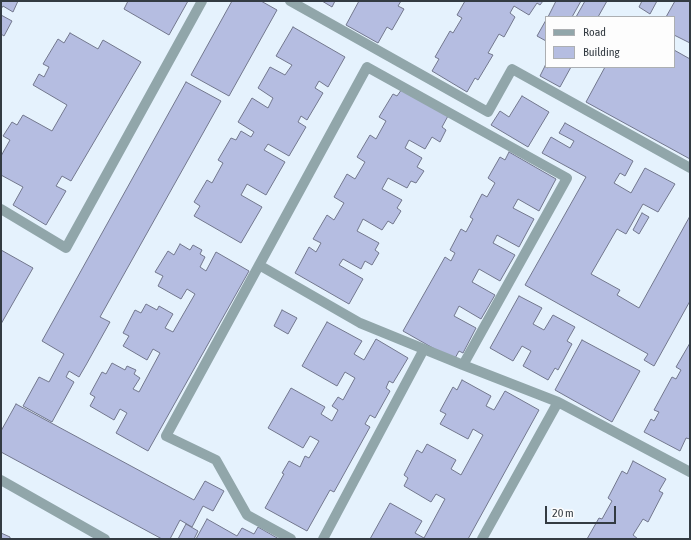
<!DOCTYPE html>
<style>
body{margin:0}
#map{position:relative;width:691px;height:540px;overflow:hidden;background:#e5f2fd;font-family:"Asap Condensed",sans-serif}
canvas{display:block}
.frame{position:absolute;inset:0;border:2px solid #333b42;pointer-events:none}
.legend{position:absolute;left:545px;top:16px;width:130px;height:52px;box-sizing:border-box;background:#fdfdfd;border:1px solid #acafb2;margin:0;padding:5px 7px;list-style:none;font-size:12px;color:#333b42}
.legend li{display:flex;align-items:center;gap:8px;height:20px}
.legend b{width:20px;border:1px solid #acafb2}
.scale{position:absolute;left:545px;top:506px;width:71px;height:18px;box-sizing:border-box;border:2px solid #333b42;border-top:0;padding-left:5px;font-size:12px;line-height:14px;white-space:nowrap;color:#333b42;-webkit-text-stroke:3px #fdfdfd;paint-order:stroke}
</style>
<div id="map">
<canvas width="691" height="540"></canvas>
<div class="frame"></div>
<ul class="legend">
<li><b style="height:5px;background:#91a6aa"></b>Road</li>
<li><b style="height:11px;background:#b5bde1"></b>Building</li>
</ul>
<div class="scale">20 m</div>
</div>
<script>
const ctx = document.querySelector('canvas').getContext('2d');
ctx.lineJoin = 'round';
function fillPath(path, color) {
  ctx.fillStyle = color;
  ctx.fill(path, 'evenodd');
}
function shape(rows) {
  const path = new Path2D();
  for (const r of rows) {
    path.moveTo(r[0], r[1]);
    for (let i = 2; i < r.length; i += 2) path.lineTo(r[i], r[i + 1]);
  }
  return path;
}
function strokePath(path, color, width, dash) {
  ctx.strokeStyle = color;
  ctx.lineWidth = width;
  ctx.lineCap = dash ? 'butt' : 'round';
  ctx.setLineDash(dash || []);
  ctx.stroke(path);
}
const building = shape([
 [1,1,18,1,13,12,3,6,1,9,1,1],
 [128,1,188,1,169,35,124,9,128,1],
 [232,1,261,1,277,10,229,96,191,75,232,1],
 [322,1,335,1,332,7,322,1],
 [359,1,401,1,398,6,404,9,392,30,387,27,378,43,346,25,359,1],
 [465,1,543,1,540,5,537,3,529,15,514,6,510,13,515,17,504,37,499,34,488,53,493,55,478,80,475,78,467,92,432,71,439,59,435,57,450,31,453,33,462,18,457,15,465,1],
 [556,1,581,1,572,17,548,17,556,1],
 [585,1,607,1,598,17,576,17,585,1],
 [642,1,657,1,650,14,639,7,642,1],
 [675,1,690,1,690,43,674,35,674,17,666,17,675,1],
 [1,15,12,21,4,36,1,34,1,15],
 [546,20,546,41,537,36,546,20],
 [293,27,345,57,328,87,319,81,315,88,323,93,307,120,301,116,298,122,306,127,289,156,268,144,264,150,285,162,266,195,247,184,241,195,262,207,241,243,194,216,200,206,194,202,207,180,212,183,223,163,218,160,231,138,236,140,241,131,251,137,254,132,238,122,252,98,268,108,273,98,258,88,270,67,285,75,292,65,276,56,293,27],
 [70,33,98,49,103,40,141,62,71,181,62,176,56,186,66,191,46,225,13,205,23,187,1,175,1,156,10,140,3,136,12,122,17,125,23,115,52,131,67,105,33,85,39,74,44,77,49,67,43,64,58,39,64,43,70,33],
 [674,50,690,59,690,159,586,102,605,67,674,67,674,50],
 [545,66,548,68,549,67,571,67,560,87,540,76,545,66],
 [186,82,221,101,100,317,110,322,86,365,79,377,69,371,66,377,74,382,52,422,23,406,39,377,49,382,64,354,42,341,186,82],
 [402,89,448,116,442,127,446,130,440,142,432,137,425,149,409,140,405,148,422,158,417,167,424,171,416,183,411,181,407,188,388,178,382,189,402,200,397,208,401,211,393,224,388,221,382,230,363,219,357,231,379,243,375,250,379,253,372,265,365,261,361,269,343,259,339,265,363,279,349,304,295,273,309,247,316,252,321,243,313,239,327,215,334,220,344,203,334,197,347,174,355,179,365,162,357,157,370,135,376,139,386,121,379,117,393,94,397,96,402,89],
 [522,96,549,112,528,147,491,125,500,111,509,117,522,96],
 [565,123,633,161,625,176,620,173,614,183,631,193,645,168,675,184,658,212,643,204,626,234,617,229,591,274,620,290,617,295,639,308,690,216,690,301,654,366,644,360,648,354,525,285,586,177,542,153,551,137,570,148,574,141,559,133,565,123],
 [509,152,556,179,539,211,518,199,513,208,534,219,519,247,497,235,493,243,515,255,500,281,479,269,472,282,495,295,481,319,459,306,454,316,476,328,463,353,459,351,454,360,403,331,445,257,451,261,455,253,450,250,461,229,466,232,473,219,470,217,482,194,487,197,495,183,488,178,500,157,505,160,509,152],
 [642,213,649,217,639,234,633,230,642,213],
 [180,244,190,250,193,245,202,250,200,254,205,257,200,267,206,271,216,252,249,271,148,451,116,433,127,413,120,409,114,420,90,406,95,397,90,394,102,372,106,374,112,363,125,370,127,366,136,370,134,374,140,378,133,389,139,392,160,353,153,349,147,360,123,346,129,336,123,333,135,310,141,313,146,304,157,310,159,306,173,314,165,328,173,332,195,294,187,289,181,299,158,286,163,276,155,272,168,251,174,255,180,244],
 [1,250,33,268,1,324,1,250],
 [519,296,542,308,533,324,544,330,553,315,575,327,567,341,572,344,558,370,555,368,548,380,523,366,531,351,522,346,513,361,490,348,519,296],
 [282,310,297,318,288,334,274,326,282,310],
 [327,322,362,341,354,354,364,360,376,339,408,358,393,383,389,381,386,388,390,391,375,418,370,415,365,424,370,427,334,492,330,490,307,531,265,508,284,474,282,473,289,461,300,467,305,456,309,458,319,441,310,436,303,448,268,428,291,388,325,407,321,414,332,421,338,410,332,406,338,397,343,400,355,378,345,372,337,386,302,366,327,322],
 [582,340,640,371,612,422,555,390,582,340],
 [690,343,690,439,686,438,680,451,644,432,651,419,654,421,659,412,654,410,672,377,676,379,681,370,676,367,690,343],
 [462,380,491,396,486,406,494,410,505,391,539,410,468,539,370,539,390,503,422,521,415,533,424,538,445,499,436,494,431,502,404,486,408,478,404,475,417,450,422,453,427,444,456,460,451,469,461,475,483,435,473,429,468,439,440,424,446,414,440,411,453,387,457,390,462,380],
 [16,404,194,500,205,481,224,491,213,511,203,506,192,527,180,520,170,539,162,539,1,452,1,431,16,404],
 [633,461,666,479,659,491,663,493,648,522,643,519,633,535,638,539,587,539,599,518,602,519,612,501,608,498,622,471,627,474,633,461],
 [207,519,237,536,242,528,254,534,258,527,279,539,196,539,207,519],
 [186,524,198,531,194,539,178,539,186,524],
 [1,533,10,537,10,539,1,539,1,533]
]);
const minor = shape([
 [290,1,488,112,512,69,690,168],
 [1,209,66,248,202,1],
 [259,265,360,323,463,365],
 [1,480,105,539],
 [291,539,247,515,216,460,166,436,367,67,567,178,463,365,558,402,690,472],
 [323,539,424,349],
 [482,539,558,402]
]);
fillPath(building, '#b5bde1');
strokePath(building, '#72778d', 1);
strokePath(minor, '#91a6aa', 10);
</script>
